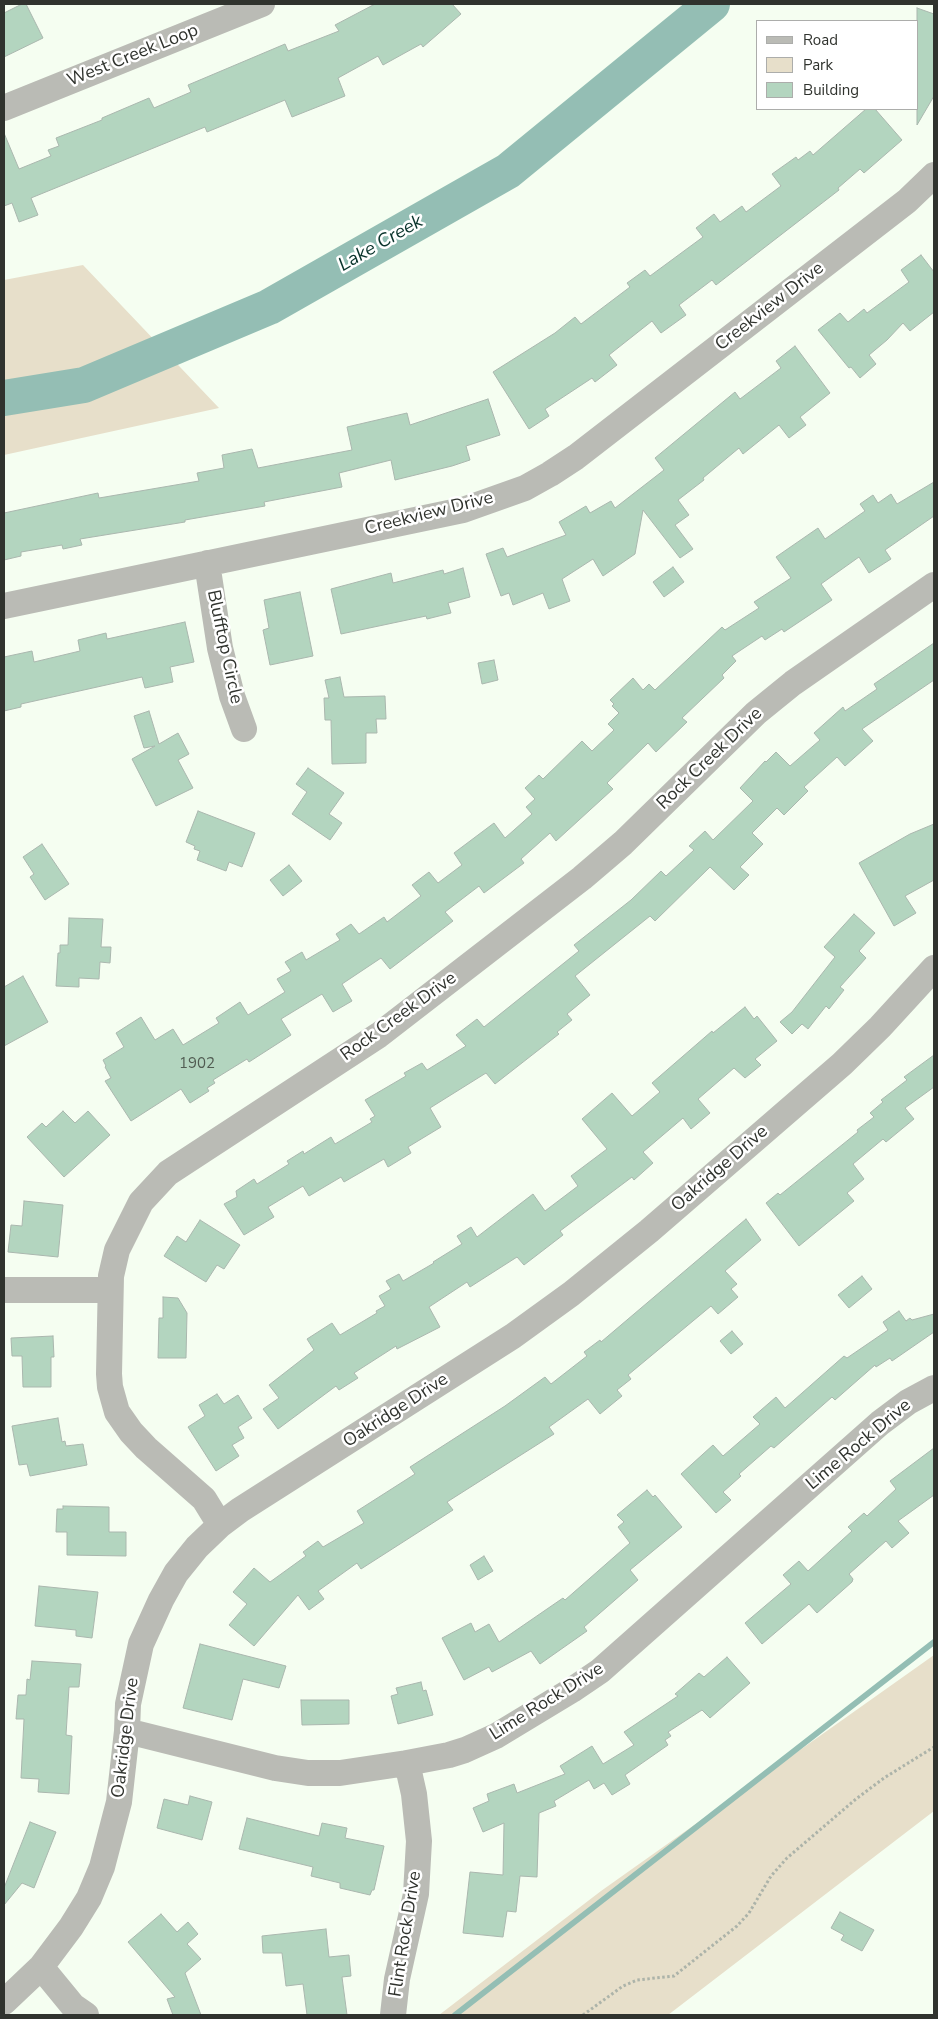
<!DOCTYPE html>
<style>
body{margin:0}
#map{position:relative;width:938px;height:2019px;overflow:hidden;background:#f5fef1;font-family:"Nunito Sans",sans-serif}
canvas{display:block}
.frame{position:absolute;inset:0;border:5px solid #30332e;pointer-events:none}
.legend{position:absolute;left:756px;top:20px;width:162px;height:90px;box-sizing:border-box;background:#fff;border:1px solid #acadab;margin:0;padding:6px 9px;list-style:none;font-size:15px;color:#30332e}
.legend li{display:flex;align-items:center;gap:10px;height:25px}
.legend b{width:25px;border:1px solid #acadab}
</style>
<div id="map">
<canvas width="938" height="2019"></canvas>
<div class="frame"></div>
<ul class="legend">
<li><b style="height:6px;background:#babbb5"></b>Road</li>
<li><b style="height:14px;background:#e7dfca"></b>Park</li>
<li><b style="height:14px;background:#b3d5bf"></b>Building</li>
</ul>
</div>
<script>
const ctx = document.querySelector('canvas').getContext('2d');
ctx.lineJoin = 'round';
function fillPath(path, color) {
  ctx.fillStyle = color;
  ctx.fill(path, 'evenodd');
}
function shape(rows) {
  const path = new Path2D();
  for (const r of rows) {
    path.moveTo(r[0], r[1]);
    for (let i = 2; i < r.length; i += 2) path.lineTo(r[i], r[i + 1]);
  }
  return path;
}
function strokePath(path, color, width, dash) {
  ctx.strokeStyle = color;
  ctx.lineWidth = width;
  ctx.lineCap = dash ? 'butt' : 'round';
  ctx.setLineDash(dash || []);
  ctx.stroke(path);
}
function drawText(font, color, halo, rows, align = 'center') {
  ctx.font = font + ' "Nunito Sans",sans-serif';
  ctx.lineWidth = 5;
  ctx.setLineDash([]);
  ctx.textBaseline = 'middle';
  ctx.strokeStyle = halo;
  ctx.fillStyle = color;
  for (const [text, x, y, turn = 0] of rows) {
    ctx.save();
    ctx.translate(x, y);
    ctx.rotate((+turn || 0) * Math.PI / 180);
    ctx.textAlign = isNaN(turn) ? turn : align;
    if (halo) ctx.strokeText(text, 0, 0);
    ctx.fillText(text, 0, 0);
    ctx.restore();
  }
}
const green = shape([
 [83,265,219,408,4,455,4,280],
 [934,1655,934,1811,668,2015,439,2015,601,1891]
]);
const stream = shape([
 [455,2015,934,1642]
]);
const river = shape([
 [4,398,84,385,269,307,508,171,712,4]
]);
const building = shape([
 [22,4,26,4,43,38,4,57,4,13,22,4],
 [375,4,452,4,461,14,423,47,421,44,383,65,378,56,338,78,345,96,292,117,285,100,207,132,205,127,31,198,38,215,19,222,12,203,4,206,4,133,19,169,51,156,48,150,59,146,56,138,102,120,102,118,149,98,154,108,191,92,188,85,285,44,288,51,339,31,335,25,375,4],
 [917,8,934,14,934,96,917,125,917,8],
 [866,109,875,109,902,140,864,173,860,169,838,188,839,190,716,285,712,280,679,305,686,315,661,333,652,321,609,355,617,365,595,382,592,378,545,409,549,416,529,429,493,372,555,333,575,317,581,324,630,287,627,283,645,270,650,276,703,237,696,228,714,214,720,222,742,206,746,212,781,186,772,174,796,157,798,160,810,151,813,155,866,109],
 [921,255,934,272,934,312,910,331,903,323,887,340,869,355,876,364,860,378,851,367,849,368,818,330,840,313,848,322,864,309,867,313,909,282,901,270,921,255],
 [795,346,830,393,800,417,806,425,789,438,779,425,743,454,739,448,703,478,704,480,678,500,689,515,675,525,693,549,680,558,643,510,635,554,603,576,593,559,562,579,570,601,549,609,543,593,513,605,509,593,501,596,486,554,503,548,507,557,566,535,559,522,586,506,590,513,611,501,615,508,664,470,655,458,735,392,740,399,781,368,776,361,795,346],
 [488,399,500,435,466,446,470,460,452,466,395,480,391,460,339,473,342,487,264,502,265,506,185,520,185,522,80,539,82,545,63,549,62,545,21,552,21,556,4,560,4,513,98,493,99,498,199,481,197,473,224,468,222,455,252,449,258,468,352,450,347,427,407,413,410,425,488,399],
 [934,482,934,516,885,550,891,559,869,573,859,557,821,584,832,600,784,632,782,629,765,640,762,636,732,656,736,661,722,675,724,678,682,718,687,722,656,752,648,743,607,783,613,789,556,841,550,833,521,859,524,863,484,893,479,886,445,912,453,921,390,969,381,958,342,984,352,1001,333,1012,322,994,281,1019,291,1035,249,1062,247,1059,213,1080,215,1083,207,1088,209,1091,190,1103,181,1089,131,1121,105,1081,111,1078,105,1067,106,1066,103,1060,124,1047,116,1033,141,1017,155,1040,173,1029,183,1045,219,1023,216,1018,240,1002,248,1015,285,992,277,979,291,971,285,962,302,952,306,960,340,940,336,934,351,924,359,934,384,917,387,922,421,896,412,885,429,872,438,883,462,865,454,853,494,823,505,838,532,814,526,807,535,799,525,788,539,775,543,779,582,741,592,751,614,730,608,724,619,713,612,706,614,704,610,700,633,678,643,690,649,684,655,690,722,627,725,630,759,608,754,602,791,578,776,557,818,528,825,539,865,511,860,504,873,495,878,503,891,494,897,504,934,482],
 [673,567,684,582,664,597,653,582,673,567],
 [463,568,470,597,448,603,451,613,427,619,426,616,341,634,331,589,391,573,393,583,443,570,444,574,463,568],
 [300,592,313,656,270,665,263,630,269,628,264,600,300,592],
 [185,622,194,662,170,667,173,682,145,688,142,677,21,704,21,707,4,711,4,657,32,651,34,662,80,651,78,640,106,633,107,639,185,622],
 [934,643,934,680,862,729,873,741,845,766,837,757,804,787,808,791,784,815,777,808,752,833,763,844,740,867,749,875,734,890,710,867,655,921,650,916,575,976,590,995,567,1014,572,1020,557,1032,559,1034,495,1084,486,1073,430,1108,441,1127,408,1147,411,1153,388,1167,384,1159,344,1182,341,1177,309,1196,303,1186,268,1207,274,1217,244,1235,224,1204,237,1197,236,1191,254,1179,257,1184,289,1164,287,1161,303,1151,304,1154,331,1137,335,1144,372,1122,370,1119,375,1116,365,1100,406,1076,404,1073,422,1063,427,1070,466,1046,456,1035,477,1019,484,1027,579,951,574,945,631,900,661,871,666,876,694,850,689,846,705,831,713,840,753,801,740,788,765,761,766,762,776,752,790,766,820,740,814,733,843,707,845,711,877,689,874,684,934,643],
 [494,660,498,680,482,684,478,663,494,660],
 [340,677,344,697,385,696,386,719,376,719,377,733,366,733,366,763,332,764,331,720,325,720,324,698,329,698,325,680,340,677],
 [149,711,159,744,178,733,189,754,178,760,193,788,156,806,132,759,155,746,144,748,134,716,149,711],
 [308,768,344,793,329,814,342,823,330,840,292,814,307,792,296,784,308,768],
 [198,811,255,833,242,867,229,862,226,871,197,860,200,851,194,849,195,846,186,842,198,811],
 [934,824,934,880,905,896,916,913,894,926,859,863,910,834,934,824],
 [42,844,69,884,45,900,30,877,34,874,23,857,42,844],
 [289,865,302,881,283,896,270,880,289,865],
 [854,914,875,933,859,951,866,958,840,987,844,990,829,1009,826,1006,808,1029,802,1024,792,1034,780,1022,792,1012,835,957,824,947,854,914],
 [69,918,103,919,101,947,111,947,110,963,100,962,99,979,79,978,79,987,56,986,58,953,60,953,60,945,68,945,69,918],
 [23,976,48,1022,4,1046,4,987,23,976],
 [745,1007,754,1019,757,1016,777,1041,755,1059,761,1065,745,1078,734,1068,698,1099,710,1113,691,1129,683,1118,643,1152,653,1163,634,1180,632,1177,560,1231,563,1235,524,1265,517,1257,470,1287,467,1282,429,1307,440,1327,397,1349,396,1346,354,1373,358,1378,339,1390,336,1386,278,1429,263,1409,279,1398,269,1385,314,1350,307,1339,332,1323,340,1335,377,1313,376,1311,385,1306,379,1296,391,1289,386,1281,399,1274,403,1281,434,1263,433,1262,462,1244,457,1236,471,1227,477,1237,533,1194,545,1211,578,1186,571,1176,607,1149,582,1119,612,1093,632,1116,660,1092,652,1083,712,1031,713,1033,745,1007],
 [934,1055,934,1087,905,1108,914,1119,886,1142,883,1139,853,1164,864,1179,847,1193,854,1201,799,1246,766,1203,778,1193,780,1195,858,1132,857,1130,874,1117,870,1113,883,1102,881,1100,907,1080,904,1077,934,1055],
 [63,1111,75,1123,88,1111,110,1135,64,1177,27,1137,42,1123,46,1127,63,1111],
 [24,1201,63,1205,58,1257,8,1252,11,1225,22,1226,24,1201],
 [746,1219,761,1240,725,1271,737,1284,731,1289,738,1297,718,1314,711,1306,628,1375,631,1379,617,1390,622,1396,600,1414,588,1399,549,1427,554,1434,447,1502,453,1510,361,1569,357,1563,318,1591,324,1599,309,1610,298,1595,254,1646,229,1625,247,1604,233,1592,254,1568,270,1582,306,1556,303,1552,318,1541,323,1547,364,1523,357,1511,415,1474,410,1467,505,1406,545,1377,551,1384,587,1356,584,1352,600,1340,601,1342,746,1219],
 [200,1220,240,1245,224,1269,217,1265,206,1282,164,1256,177,1236,186,1242,200,1220],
 [862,1276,872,1289,849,1308,838,1295,862,1276],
 [163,1297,178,1298,187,1313,186,1358,158,1358,159,1318,163,1318,163,1297],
 [899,1311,906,1321,910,1318,912,1320,934,1314,934,1332,892,1361,890,1358,876,1367,875,1365,835,1400,832,1397,774,1448,771,1446,739,1474,741,1476,723,1492,731,1500,716,1513,681,1474,713,1445,723,1456,760,1424,753,1417,776,1397,785,1408,844,1356,847,1358,888,1330,883,1322,899,1311],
 [732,1331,743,1344,731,1354,720,1341,732,1331],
 [53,1336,54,1357,51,1357,51,1387,23,1387,22,1356,12,1356,11,1338,53,1336],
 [217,1394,224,1404,238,1395,252,1418,238,1427,244,1438,232,1445,239,1456,216,1471,188,1427,205,1416,199,1405,217,1394],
 [58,1418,62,1442,65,1441,66,1446,83,1444,87,1465,30,1476,27,1464,19,1465,12,1426,58,1418],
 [934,1448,934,1495,898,1521,909,1533,892,1548,886,1541,849,1574,853,1579,852,1582,817,1613,809,1604,762,1644,745,1623,791,1584,783,1575,799,1561,808,1571,852,1531,848,1527,864,1513,867,1516,896,1489,890,1481,934,1448],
 [647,1490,653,1497,655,1495,682,1527,630,1570,638,1580,584,1627,587,1631,540,1664,531,1651,492,1672,489,1667,464,1680,442,1638,471,1623,475,1632,489,1624,499,1642,563,1598,565,1600,630,1543,618,1527,624,1522,617,1515,647,1490],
 [63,1506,109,1507,109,1532,126,1532,126,1556,67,1555,67,1532,56,1532,57,1509,63,1509,63,1506],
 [484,1556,493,1571,478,1580,470,1565,484,1556],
 [39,1586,98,1592,92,1638,76,1636,76,1630,35,1626,39,1586],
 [200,1644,286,1666,279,1688,243,1679,232,1720,183,1708,200,1644],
 [727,1657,750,1683,710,1718,702,1710,668,1732,671,1736,665,1740,668,1745,625,1775,630,1784,612,1795,604,1783,594,1789,589,1780,554,1801,556,1806,539,1813,537,1877,520,1876,516,1912,507,1911,503,1937,463,1933,470,1872,503,1875,504,1823,483,1832,473,1808,489,1801,487,1794,514,1784,517,1793,565,1774,560,1766,592,1746,603,1764,634,1745,624,1732,678,1696,675,1694,699,1673,704,1677,727,1657],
 [32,1661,81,1664,79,1687,69,1687,66,1735,72,1736,69,1794,38,1792,39,1779,21,1778,24,1719,16,1719,18,1695,26,1695,27,1679,30,1680,32,1661],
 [421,1682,423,1691,426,1690,433,1715,398,1724,391,1696,398,1694,396,1688,421,1682],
 [301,1700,349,1700,349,1724,302,1725,301,1700],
 [190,1796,212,1802,202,1840,157,1828,164,1799,188,1805,190,1796],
 [247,1818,319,1836,322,1823,347,1828,345,1838,384,1846,374,1890,372,1890,370,1895,340,1888,340,1883,311,1876,313,1867,239,1849,247,1818],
 [30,1822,56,1832,34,1888,22,1883,4,1905,4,1888,30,1822],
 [840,1912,874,1930,862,1951,841,1940,844,1935,831,1928,840,1912],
 [161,1914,177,1932,188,1922,198,1934,187,1944,201,1959,185,1973,201,2015,173,2015,167,1999,175,1997,128,1942,161,1914],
 [326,1929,329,1957,349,1955,351,1976,342,1977,347,2015,307,2015,303,1984,286,1986,282,1953,263,1953,262,1936,326,1929]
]);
const path = shape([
 [583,2015,623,1986,637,1980,674,1976,737,1926,749,1913,771,1876,787,1858,856,1799,884,1778,934,1747]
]);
const minor = shape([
 [4,108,262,4],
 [207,563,220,648,232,696,244,729],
 [4,606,463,510,525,488,550,474,576,457,907,201,934,175],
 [4,1290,110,1290],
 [220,1525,204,1499,146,1448,131,1432,117,1412,110,1387,109,1374,111,1276,117,1250,141,1202,168,1173,379,1035,582,878,623,843,756,713,793,683,934,585],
 [127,1731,275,1768,308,1773,340,1773,407,1763,449,1755,465,1750,496,1736,572,1690,600,1671,880,1423,908,1402,934,1388],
 [41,1967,73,2006,86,2015],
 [4,2002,41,1967,71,1927,89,1898,102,1867,119,1802,127,1731,128,1704,141,1644,161,1600,176,1573,197,1547,220,1525,240,1510,513,1336,571,1294,649,1231,842,1064,880,1027,934,968],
 [393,2015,397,1979,416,1894,419,1841,414,1794,407,1763]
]);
const numberNames = [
 ["1902",197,1064]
];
const streetNames = [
 ["West Creek Loop",133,56,-22],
 ["Creekview Drive",770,307,-38],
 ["Creekview Drive",429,514,-14],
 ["Blufftop Circle",224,647,78],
 ["Rock Creek Drive",710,759,-44],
 ["Rock Creek Drive",399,1017,-36],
 ["Oakridge Drive",720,1169,-41],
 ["Oakridge Drive",396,1411,-33],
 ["Lime Rock Drive",859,1445,-40],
 ["Lime Rock Drive",547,1702,-32],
 ["Oakridge Drive",126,1738,-83],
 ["Flint Rock Drive",406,1934,-81]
];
const waterNames = [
 ["Lake Creek",381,244,-30]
];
fillPath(green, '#e7dfca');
strokePath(stream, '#94beb4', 6);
strokePath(river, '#94beb4', 36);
fillPath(building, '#b3d5bf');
strokePath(building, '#aab7ae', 1);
strokePath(path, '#acb3a9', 3, [2.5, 2.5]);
strokePath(minor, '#babbb5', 26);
drawText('15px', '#515c52', null, numberNames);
drawText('18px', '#30332e', '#fff', streetNames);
drawText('italic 19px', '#0a342c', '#fff', waterNames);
</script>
